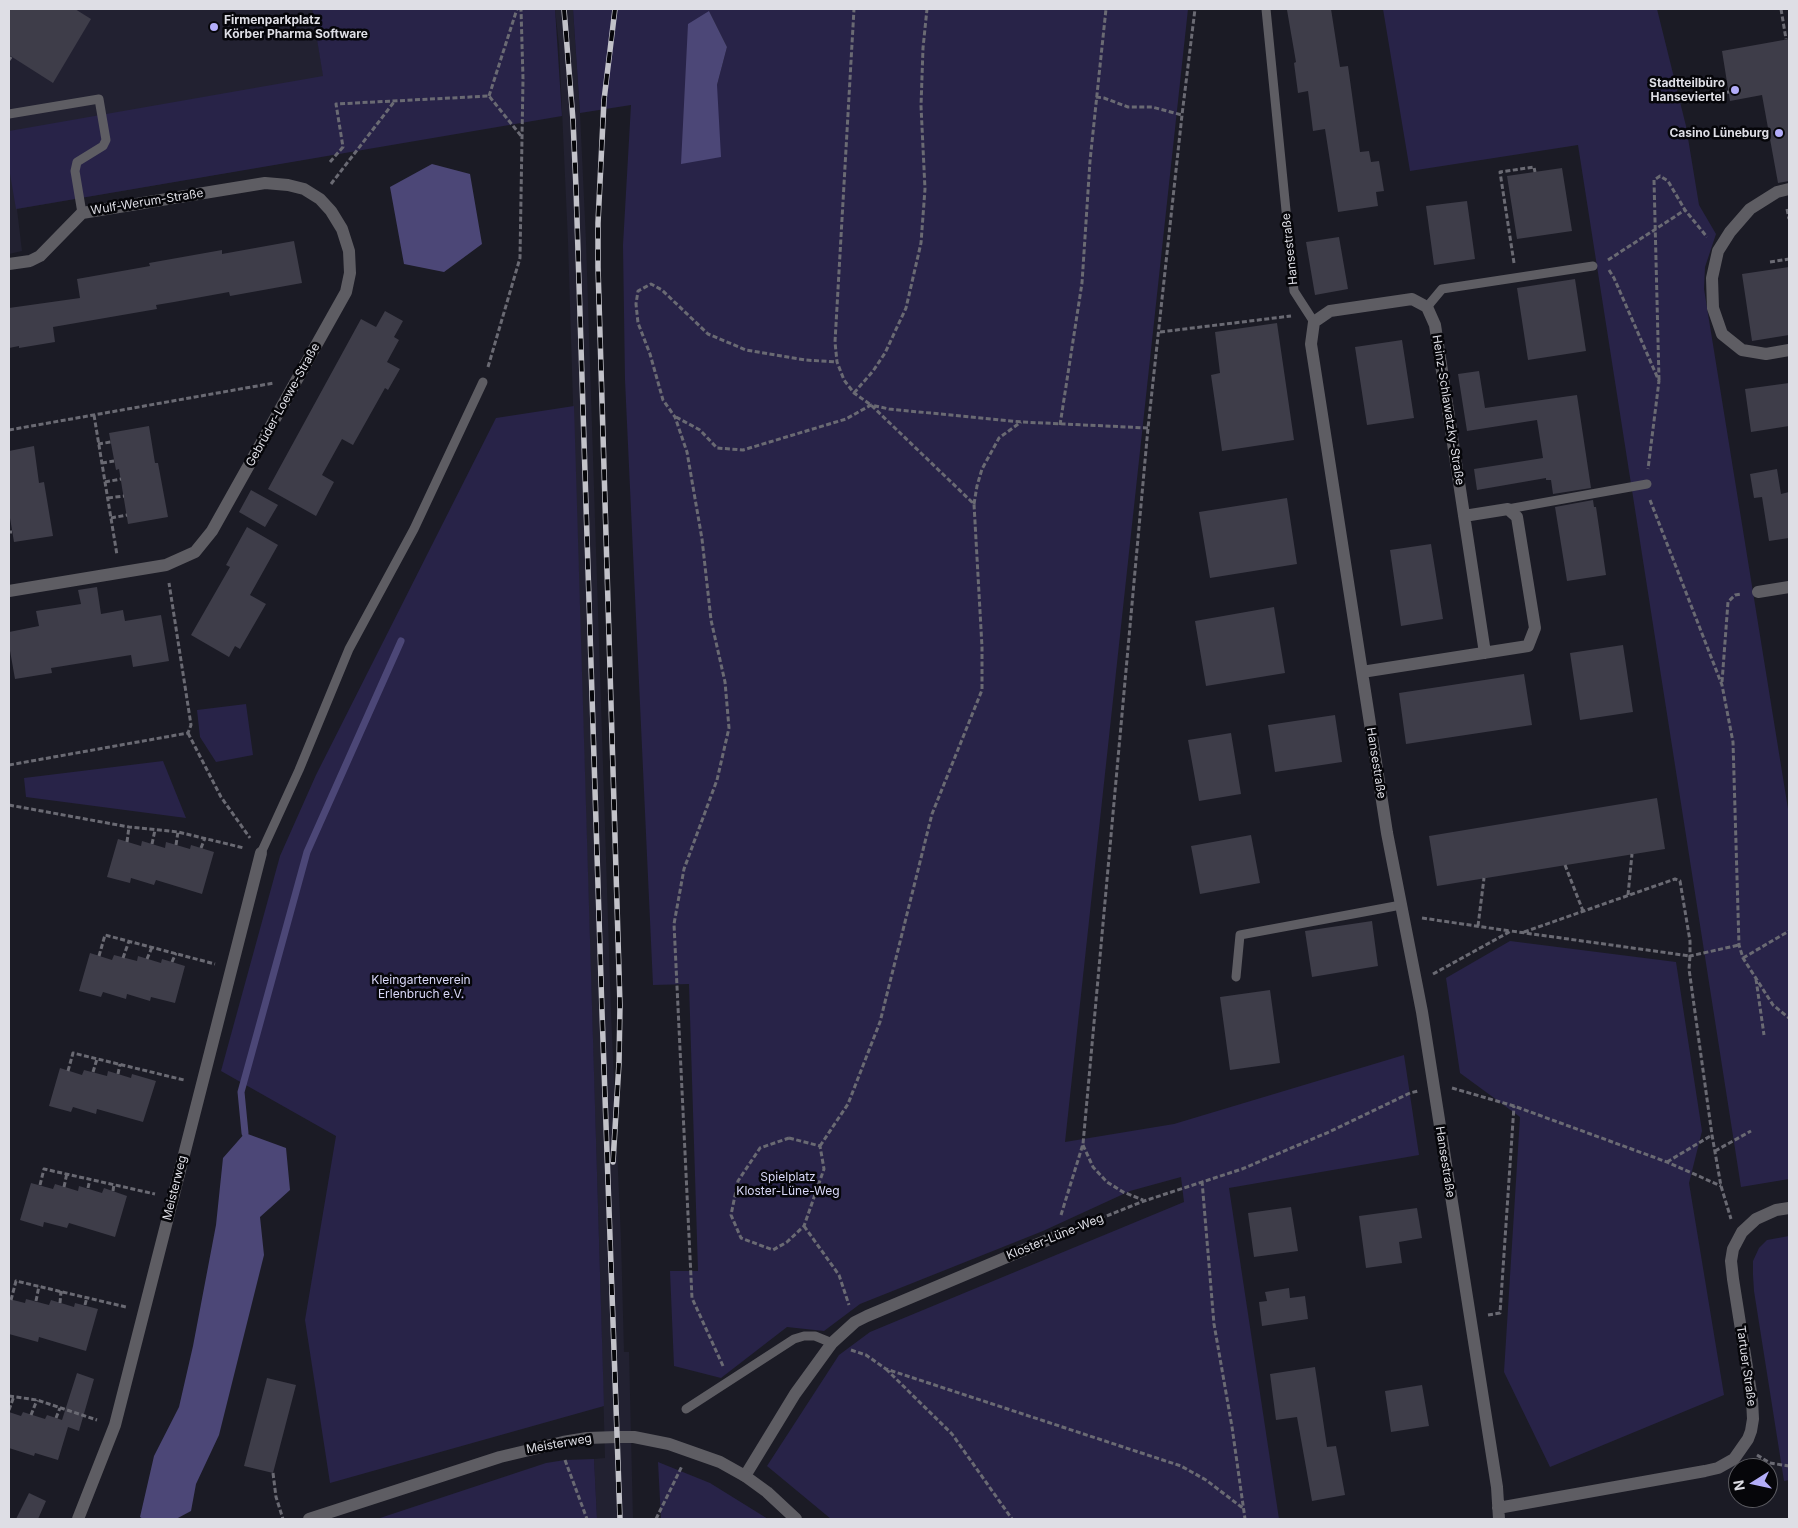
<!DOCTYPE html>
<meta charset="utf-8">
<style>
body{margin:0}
#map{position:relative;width:1798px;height:1528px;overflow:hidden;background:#1b1b25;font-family:Inter,sans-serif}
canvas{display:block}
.frame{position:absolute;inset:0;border:10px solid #dedee5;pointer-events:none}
.north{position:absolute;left:1728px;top:1458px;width:50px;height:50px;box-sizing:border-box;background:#06060a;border:1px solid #5c5c62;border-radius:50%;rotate:260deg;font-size:14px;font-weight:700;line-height:20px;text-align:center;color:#dedee5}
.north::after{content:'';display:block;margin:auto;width:18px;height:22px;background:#b3adf9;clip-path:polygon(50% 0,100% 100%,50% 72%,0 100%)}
</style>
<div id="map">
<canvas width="1798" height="1528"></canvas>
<div class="frame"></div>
<div class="north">N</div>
</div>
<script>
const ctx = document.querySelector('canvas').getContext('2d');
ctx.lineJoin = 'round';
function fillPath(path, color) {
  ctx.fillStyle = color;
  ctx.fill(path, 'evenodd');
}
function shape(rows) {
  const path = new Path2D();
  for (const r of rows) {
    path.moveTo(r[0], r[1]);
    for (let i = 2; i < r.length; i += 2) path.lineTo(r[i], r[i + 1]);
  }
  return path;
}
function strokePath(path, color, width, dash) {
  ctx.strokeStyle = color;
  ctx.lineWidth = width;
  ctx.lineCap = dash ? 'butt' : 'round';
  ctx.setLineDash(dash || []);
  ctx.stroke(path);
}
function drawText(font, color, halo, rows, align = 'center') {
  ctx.font = font + ' Inter,sans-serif';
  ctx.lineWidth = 5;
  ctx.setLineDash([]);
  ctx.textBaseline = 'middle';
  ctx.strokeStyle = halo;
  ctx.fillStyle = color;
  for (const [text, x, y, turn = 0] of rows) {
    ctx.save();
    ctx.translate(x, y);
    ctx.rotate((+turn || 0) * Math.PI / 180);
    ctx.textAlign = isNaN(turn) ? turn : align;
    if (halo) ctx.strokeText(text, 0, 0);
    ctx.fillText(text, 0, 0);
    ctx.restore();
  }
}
const built = shape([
 [9,9,312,9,337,154,17,209,22,251,9,254],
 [555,9,573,9,580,113,586,241,611,1012,621,1239,624,1352,629,1352,633,1519,597,1519,594,1459,605,1458,599,1240,568,242,559,45]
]);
const green = shape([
 [312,9,555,9,562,116,16,209,9,168,9,131,323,76],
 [573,9,1188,9,1065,1142,1174,1124,1404,1055,1419,1155,1229,1188,1279,1519,831,1519,767,1466,839,1355,870,1332,1184,1202,1181,1177,1130,1191,1043,1231,860,1304,824,1331,787,1327,721,1378,674,1366,670,1271,698,1271,689,984,653,985,625,380,623,245,631,105,580,113],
 [709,11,727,47,717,85],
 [1383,9,1657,9,1686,126,1699,205,1716,234,1705,267,1704,289,1789,815,1789,1179,1741,1187,1578,145,1410,171],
 [574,406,604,1406,330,1483,305,1320,336,1136,221,1071,280,856,316,775,496,418],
 [246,704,253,755,216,762,200,737,197,710],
 [163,761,186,818,26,797,24,778],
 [1510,941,1676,962,1702,1131,1689,1183,1724,1395,1550,1467,1504,1372,1520,1117,1460,1073,1446,978],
 [1789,1236,1789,1480,1784,1481,1754,1291,1753,1275,1753,1261,1759,1248,1767,1240],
 [594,1459,597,1519,377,1519,546,1463,565,1460],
 [658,1462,710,1483,768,1519,661,1519]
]);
const water = shape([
 [709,11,727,47,717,85,721,157,681,164,688,24],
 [432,164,470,174,482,244,444,272,404,264,390,187],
 [245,1133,286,1148,290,1190,260,1217,264,1255,219,1435,196,1484,191,1511,176,1519,143,1519,140,1517,154,1456,179,1407,193,1346,216,1225,223,1158]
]);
const stream = shape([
 [245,1133,241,1092,307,852,401,641]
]);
const building = shape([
 [9,9,75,9,91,19,53,83,9,55],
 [1296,9,1331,9,1340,67,1348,66,1360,152,1369,151,1371,162,1379,161,1384,191,1376,192,1378,206,1338,212,1325,129,1313,131,1308,91,1298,93,1294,63,1296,62,1287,10],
 [1789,39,1789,181,1778,183,1762,95,1730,101,1722,51],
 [1562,168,1572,231,1517,239,1507,176],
 [1467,201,1475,259,1434,265,1426,206],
 [1339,237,1348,289,1315,295,1306,242],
 [294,241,302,283,230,296,229,292,174,302,156,305,157,309,53,327,55,342,19,348,19,346,9,348,9,308,80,298,77,279,150,266,149,263,222,250,222,254],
 [1789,267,1789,335,1752,341,1742,274],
 [1575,279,1586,351,1528,360,1517,288],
 [385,311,403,321,394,337,399,340,387,362,400,369,388,390,385,388,353,445,342,439,322,475,334,482,316,516,268,489,361,319,376,327],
 [1277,323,1294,440,1222,451,1211,375,1220,373,1215,332],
 [1402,340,1414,418,1367,425,1355,347],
 [1479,371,1485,408,1577,395,1591,488,1553,494,1551,480,1546,480,1546,478,1477,490,1474,469,1543,458,1537,420,1467,431,1458,374],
 [1789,383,1789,426,1751,432,1745,389],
 [149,426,155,463,158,463,168,517,128,524,119,469,116,470,109,433],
 [34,446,39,483,44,482,53,536,14,542,9,512,9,451],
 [1777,469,1781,494,1789,492,1789,538,1769,541,1762,497,1754,498,1750,474],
 [251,490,278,505,265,527,239,512],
 [1287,498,1297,564,1210,578,1199,512],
 [1593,500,1594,507,1596,507,1606,575,1567,581,1555,507],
 [247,527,278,545,250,595,266,604,240,649,235,646,229,657,191,635,230,567,226,565],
 [1431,544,1443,619,1401,626,1390,550],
 [97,587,101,614,123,610,125,621,161,615,169,661,133,667,131,655,51,668,52,673,15,679,9,645,9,632,39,626,36,611,81,604,78,590],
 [1274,607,1285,673,1206,686,1195,621],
 [1623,645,1633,712,1580,720,1570,653],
 [1524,674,1532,725,1406,744,1399,693],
 [1335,715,1342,762,1275,772,1268,725],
 [1231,733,1241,794,1199,801,1188,740],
 [1657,798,1665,849,1437,886,1429,836],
 [1251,835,1260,883,1200,894,1191,846],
 [118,839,141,846,142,841,165,848,166,842,190,849,191,845,214,852,202,894,156,880,154,885,131,878,130,883,107,877],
 [1372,921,1378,966,1312,977,1305,931],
 [90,953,112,960,114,955,137,961,138,956,161,963,162,959,185,966,175,1003,151,997,150,1001,127,994,126,999,103,992,101,997,79,991],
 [1270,990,1280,1063,1230,1070,1220,997],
 [60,1068,82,1075,84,1070,107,1076,108,1071,131,1078,132,1074,156,1081,143,1122,97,1109,96,1114,73,1107,71,1112,49,1106],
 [31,1183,53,1189,55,1184,78,1191,79,1186,102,1193,104,1188,127,1196,115,1237,69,1223,67,1228,44,1222,43,1227,20,1220],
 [1291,1207,1298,1251,1254,1257,1248,1213],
 [1417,1208,1422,1238,1399,1242,1402,1263,1366,1268,1359,1216],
 [1289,1288,1290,1298,1305,1296,1308,1319,1262,1326,1259,1302,1267,1301,1265,1292],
 [9,1299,25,1303,26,1299,49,1305,51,1300,74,1307,75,1303,98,1309,86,1351,39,1337,38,1342,9,1334],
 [1315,1367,1327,1447,1336,1446,1345,1495,1312,1501,1297,1417,1276,1420,1270,1374],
 [77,1373,94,1379,79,1431,68,1427,58,1460,35,1453,34,1456,9,1448,9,1412,21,1416,23,1412,45,1419,47,1415,62,1420],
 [267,1378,296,1385,273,1473,244,1466],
 [1422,1385,1429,1426,1391,1432,1385,1391],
 [29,1493,46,1501,38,1519,16,1519]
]);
const path = shape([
 [1781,9,1786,39],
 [9,60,11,57],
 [489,96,517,9],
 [1096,97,1104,98,1128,107,1152,107,1182,115],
 [1690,98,1729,92],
 [330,162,343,147,336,104,489,96,522,137],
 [331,184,394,102],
 [1787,209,1789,219],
 [1608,260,1685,210],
 [1770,262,1789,259],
 [1514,263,1500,172,1534,167,1535,172],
 [1609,270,1614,278,1659,381,1648,469],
 [1160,332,1291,316],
 [488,367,520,258,523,79,521,9],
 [1659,380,1654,180,1660,176,1668,181,1685,210,1707,237],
 [854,393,873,371,885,353,906,308,921,243,925,189,921,106,923,48,927,9],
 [94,415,117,555],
 [676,417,700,430,717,448,743,450,846,419,871,405,889,409,1022,422,1148,428],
 [1060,425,1082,283,1090,161,1106,9],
 [9,430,274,383],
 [98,444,111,442],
 [102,463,114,461],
 [105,482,121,479],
 [108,498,124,496],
 [1650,500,1722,685,1733,742,1739,945,1743,958,1773,1005,1789,1018],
 [974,504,977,486,982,469,999,438,1021,422],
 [111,518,127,515],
 [9,532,12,532],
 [1722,682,1728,602,1735,595,1741,594],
 [188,733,221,797,250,838],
 [9,765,188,733,191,725,169,583],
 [9,805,129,827,178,832,244,848],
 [127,842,129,827],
 [152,844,155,830],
 [176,845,178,832],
 [201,848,205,838],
 [1565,865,1583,911],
 [1628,895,1632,854],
 [1422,918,1510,931],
 [1478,926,1484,878],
 [1524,932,1675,879,1680,881,1690,941,1690,956,1739,945],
 [99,956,105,935,215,964],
 [123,958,129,941],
 [1743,958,1789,931],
 [147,959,152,947],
 [172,962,176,953],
 [1433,974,1511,931,1690,956,1689,969,1712,1135,1721,1186,1731,1219],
 [1756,979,1764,1035],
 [68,1071,73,1053,184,1080],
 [93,1072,97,1059],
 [118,1074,120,1064],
 [1452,1088,1514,1106,1667,1162,1721,1186],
 [789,1138,820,1146,824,1169,804,1226,787,1242,773,1250,741,1238,731,1215,738,1181,760,1148,789,1138],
 [1083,1145,1093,1167,1107,1182,1123,1192,1143,1200],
 [820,1146,848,1104,880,1022,932,814,982,690,982,647,974,504,871,405,854,393,844,380,837,362,835,342,854,9],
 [1715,1151,1751,1131],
 [1667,1162,1712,1135],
 [1202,1181,1214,1324,1232,1427,1245,1519],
 [40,1185,44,1169,155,1194],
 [64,1187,67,1173],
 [88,1188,90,1179],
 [113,1191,114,1184],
 [1061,1215,1083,1144,1148,428,1182,115,1195,9],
 [804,1226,839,1275,849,1305],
 [1079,1227,1144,1201,1242,1169,1329,1132,1410,1093,1418,1091],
 [11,1300,16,1281,126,1307],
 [36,1301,39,1286],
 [60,1303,61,1291],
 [85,1305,87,1297],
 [1488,1315,1500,1313,1514,1106],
 [851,1350,866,1355,886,1369,1181,1466,1206,1480,1244,1509],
 [723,1366,692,1298,674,924,684,869,717,780,729,728,725,682,711,620,702,539,687,452,675,417,663,400,650,354,638,323,636,304,638,291,651,284,662,290,708,334,746,350,805,360,837,362],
 [886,1369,952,1434,1012,1519],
 [9,1396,37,1400,97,1420],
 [9,1410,14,1396],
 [31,1415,37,1400],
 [56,1418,60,1408],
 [1757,1455,1770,1463,1789,1466],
 [565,1460,587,1519],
 [273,1473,276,1497,283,1519],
 [656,1519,682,1466]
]);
const service = shape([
 [1266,9,1294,291,1314,322],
 [9,114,99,99,106,140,103,146,77,162,75,171,82,213],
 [1427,307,1442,289,1593,266],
 [1508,509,1647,484],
 [261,853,299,770,349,649,414,529,483,382],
 [1236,977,1240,935,1401,905],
 [686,1409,794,1339,804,1336,815,1336,832,1343]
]);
const minor = shape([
 [1789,189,1777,192,1750,209,1730,232,1718,251,1712,278,1713,308,1722,334,1742,350,1766,354,1789,350],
 [9,264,30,261,40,256,82,213,265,183,288,185,304,189,320,199,331,211,342,229,349,251,350,273,346,292,212,531,195,552,166,565,9,591],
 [1758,592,1789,587],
 [1485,653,1435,325,1427,307,1412,299,1330,311,1314,322,1311,344,1387,833,1422,1012,1497,1487,1499,1519],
 [1362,672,1528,646,1535,628,1517,517,1508,509,1464,516],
 [745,1476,795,1394,832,1343,855,1322,867,1316,1064,1233],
 [1498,1508,1705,1471,1718,1468,1734,1459,1748,1439,1751,1431,1753,1419,1752,1399,1733,1279,1731,1261,1733,1249,1742,1232,1756,1219,1776,1210,1789,1208],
 [78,1519,115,1425,261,853]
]);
const tertiary = shape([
 [309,1519,500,1457,563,1442,587,1438,617,1437,634,1437,669,1444,720,1462,745,1476,767,1492,796,1519]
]);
const rail = shape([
 [564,9,573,120,576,188,602,1012,620,1519],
 [613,1162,619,1063,620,1005,598,267,598,223,604,100,615,9]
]);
const markers = [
 [214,27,5,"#b3adf9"],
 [1735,90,5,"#b3adf9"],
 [1779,133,5,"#b3adf9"]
];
const poiNames = [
 ["Firmenparkplatz",224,20,"left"],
 ["Körber Pharma Software",224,34,"left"],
 ["Stadtteilbüro",1725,83],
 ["Hanseviertel",1725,97],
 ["Casino Lüneburg",1769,133]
];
const streetNames = [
 ["Wulf-Werum-Straße",147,202,-9],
 ["Hansestraße",1290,249,-96],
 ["Gebrüder-Loewe-Straße",283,405,-61],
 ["Heinz-Schlawatzky-Straße",1448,410,81],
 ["Hansestraße",1376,763,81],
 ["Hansestraße",1445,1162,81],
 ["Meisterweg",175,1188,-76],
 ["Kloster-Lüne-Weg",1055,1237,-22],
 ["Tartuer Straße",1746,1366,82],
 ["Meisterweg",559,1444,-10]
];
const parkNames = [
 ["Kleingartenverein",421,980],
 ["Erlenbruch e.V.",421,994],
 ["Spielplatz",788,1177],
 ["Kloster-Lüne-Weg",788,1191]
];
fillPath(built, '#222131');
fillPath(green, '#282348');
fillPath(water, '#4c4777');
strokePath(stream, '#4c4777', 7);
fillPath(building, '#3e3d49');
strokePath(path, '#6a6a73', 3, [5, 2.5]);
strokePath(service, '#5e5d63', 9);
strokePath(minor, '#5e5d63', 12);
strokePath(tertiary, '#5e5d63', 12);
strokePath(rail, '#c2c2c9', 5.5);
strokePath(rail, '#06060a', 4, [11]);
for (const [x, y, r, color] of markers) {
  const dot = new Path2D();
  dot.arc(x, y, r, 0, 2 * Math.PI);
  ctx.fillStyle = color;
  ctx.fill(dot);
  strokePath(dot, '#06060a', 2);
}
drawText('bold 12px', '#dedee5', '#06060a', poiNames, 'right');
drawText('12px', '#dedee5', '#06060a', streetNames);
drawText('12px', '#d9d8f8', '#06060a', parkNames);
</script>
